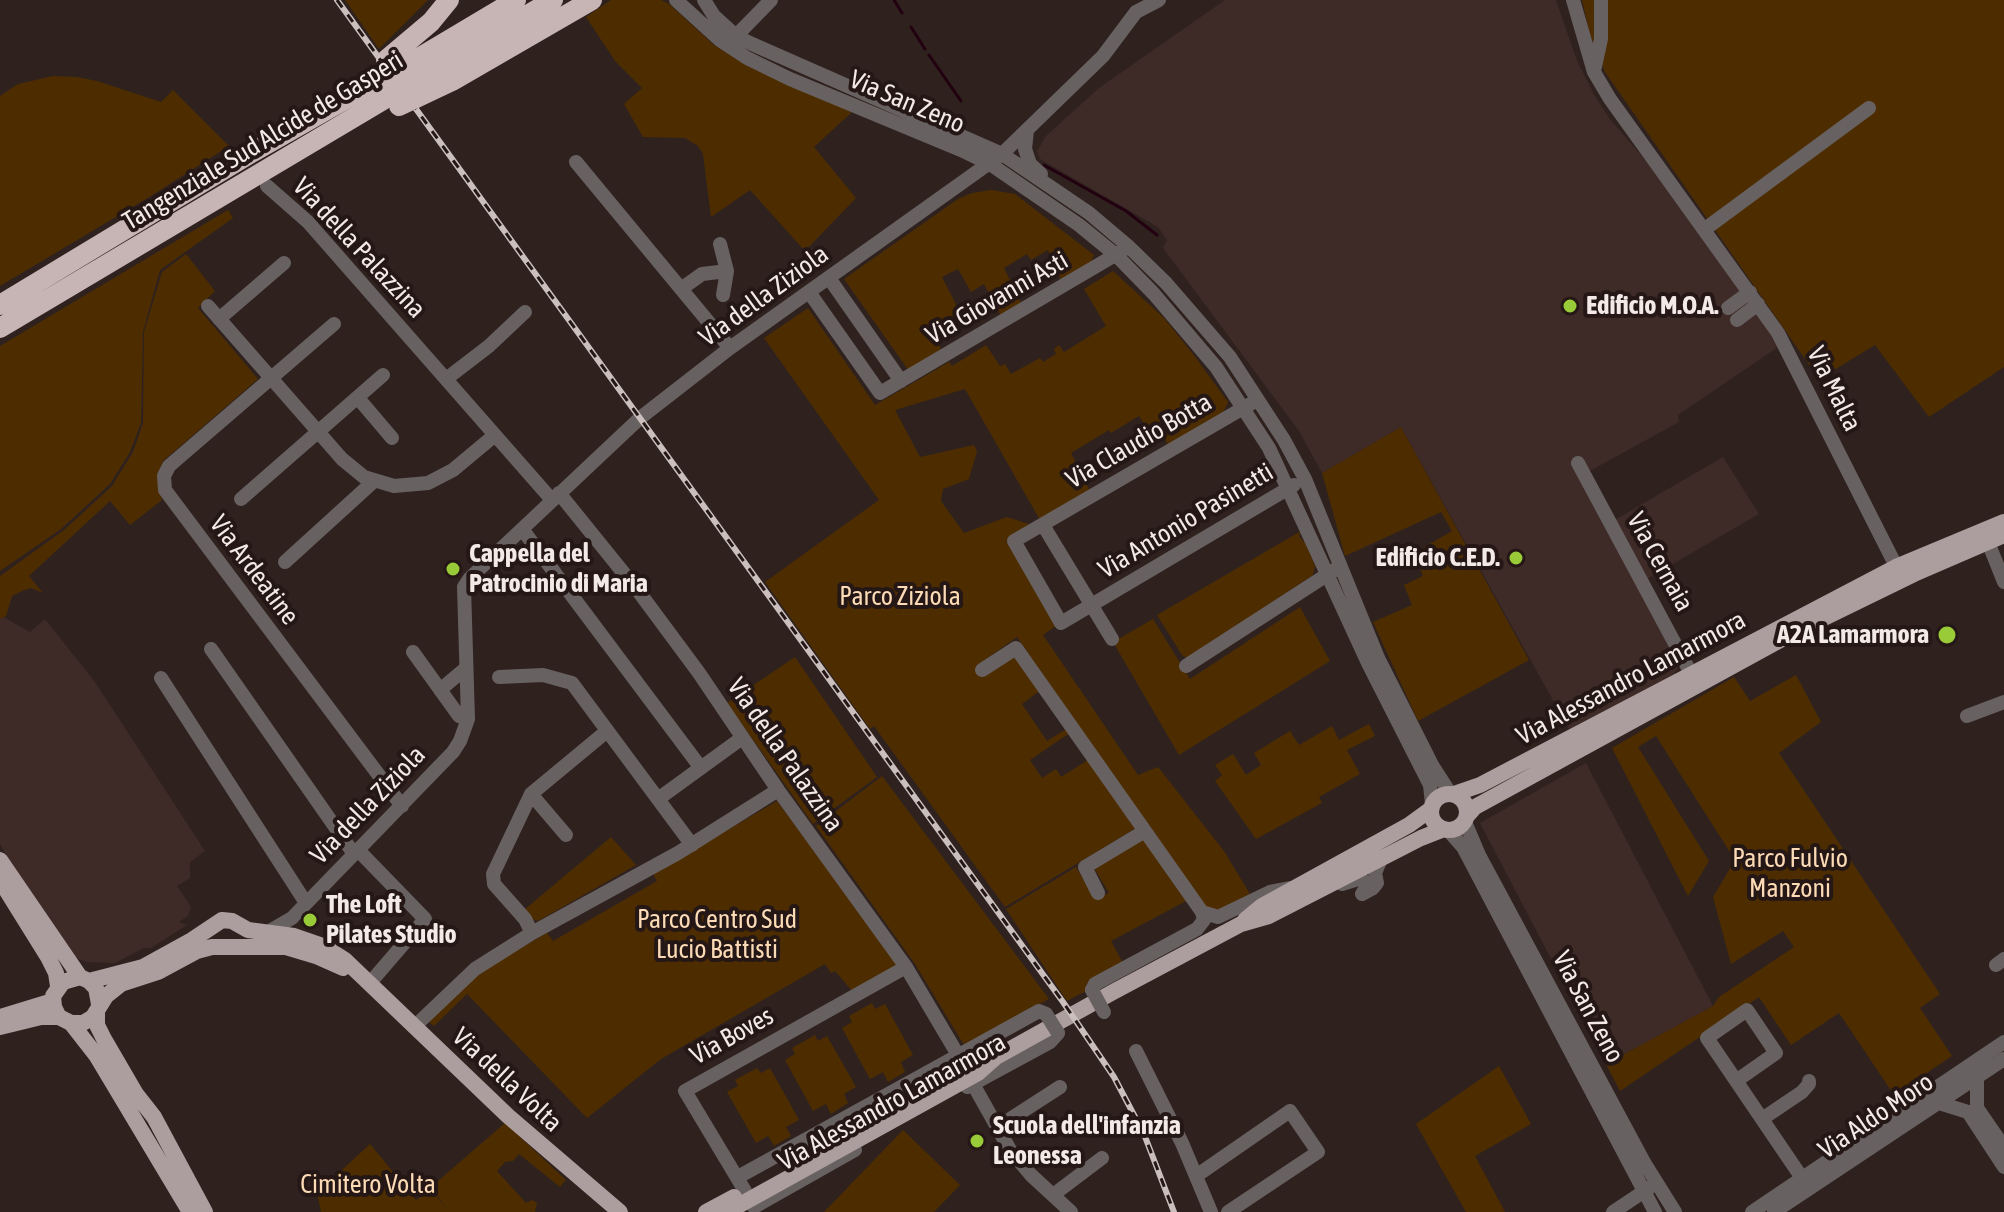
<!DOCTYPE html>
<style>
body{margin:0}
canvas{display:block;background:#2e211e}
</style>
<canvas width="2004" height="1212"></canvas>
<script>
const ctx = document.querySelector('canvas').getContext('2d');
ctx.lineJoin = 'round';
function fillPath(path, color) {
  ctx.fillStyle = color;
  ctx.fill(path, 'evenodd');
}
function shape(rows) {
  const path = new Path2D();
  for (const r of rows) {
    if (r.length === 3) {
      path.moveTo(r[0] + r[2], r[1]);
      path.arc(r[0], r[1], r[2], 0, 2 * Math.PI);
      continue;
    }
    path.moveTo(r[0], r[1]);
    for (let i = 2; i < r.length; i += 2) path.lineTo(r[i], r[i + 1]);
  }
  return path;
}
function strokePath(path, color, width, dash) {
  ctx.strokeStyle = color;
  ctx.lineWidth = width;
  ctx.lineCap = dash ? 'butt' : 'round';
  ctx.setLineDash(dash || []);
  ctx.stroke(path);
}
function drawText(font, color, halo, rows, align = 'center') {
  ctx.font = font + ' "Asap Condensed",sans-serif';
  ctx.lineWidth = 8;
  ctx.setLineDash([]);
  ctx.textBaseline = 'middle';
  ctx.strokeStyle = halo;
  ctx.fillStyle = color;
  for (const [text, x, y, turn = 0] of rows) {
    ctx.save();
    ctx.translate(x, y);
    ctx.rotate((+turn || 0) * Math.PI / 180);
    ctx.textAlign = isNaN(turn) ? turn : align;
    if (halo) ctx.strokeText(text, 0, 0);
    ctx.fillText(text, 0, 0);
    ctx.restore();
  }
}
const built = shape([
 [1225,0,1556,0,1577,61,1595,96,1609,118,1670,189,1781,345,1678,415,1679,422,1579,477,1678,659,1678,667,1673,676,1569,729,1401,427,1322,473,1299,431,1163,248,1167,240,1158,227,1040,159,1037,151,1046,136,1099,88],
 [1723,457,1759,514,1645,580,1613,521],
 [0,610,5,618,30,632,45,619,95,682,205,851,190,862,190,878,177,886,191,907,188,916,179,922,187,925,151,948,144,948,115,963,87,962,75,958,17,874,0,844],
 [1586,763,1713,1006,1606,1064,1480,823]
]);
const green = shape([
 [345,0,428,0,379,49],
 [611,0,661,0,669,4,714,45,744,64,852,112,814,147,856,198,805,251,750,190,711,217,703,154,698,146,685,138,643,137,624,104,642,88,615,61,586,17],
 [1582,0,2004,0,2004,367,1929,417,1875,345,1819,379,1605,72,1590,34],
 [53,76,77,77,97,81,161,102,173,90,229,146,151,196,0,286,0,96,18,84],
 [991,190,1015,194,1094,255,1089,266,1062,282,1048,250,1031,260,1027,254,1004,268,1023,306,1002,318,984,284,971,292,958,269,942,277,962,316,932,332,942,351,909,371,844,279,958,199,972,193],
 [228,210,233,218,160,270,143,332,141,423,130,452,110,484,61,529,0,571,0,346],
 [186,254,215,291,198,308,258,379,163,461,158,473,158,487,162,500,130,525,110,501,29,576,43,593,31,588,22,591,12,596,6,616,0,619,0,576,64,530,112,486,133,452,143,423,144,332,162,272],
 [1113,271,1164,318,1193,354,1228,402,1222,415,1169,446,1160,432,1152,436,1139,416,1111,433,1109,430,1071,453,1090,491,1040,520,965,389,895,410,920,457,974,445,977,451,969,479,943,489,941,501,964,533,1007,517,1032,525,1006,541,1057,625,1043,635,1138,775,1158,767,1224,851,1250,894,1214,912,1204,908,1017,637,976,666,983,675,1012,655,1042,689,1022,704,1047,741,1071,726,1074,730,1030,760,1042,778,1056,769,1061,777,1088,760,1136,828,1005,907,874,726,870,729,765,582,879,500,764,338,808,308,875,405,949,362,952,366,986,345,1000,366,1005,364,1011,374,1040,358,1043,362,1056,354,1054,349,1059,345,1064,352,1106,326,1084,289],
 [1401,427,1529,660,1418,721,1373,622,1412,605,1404,585,1423,576,1414,553,1452,531,1441,512,1345,556,1322,473],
 [1301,531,1299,536,1306,544,1315,566,1313,575,1187,658,1182,655,1157,615],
 [1300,607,1330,661,1179,755,1113,642,1153,619,1190,679],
 [795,657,877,777,813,824,727,703],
 [1796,675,1821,722,1779,753,1940,994,1920,1008,1952,1056,1894,1095,1839,1013,1791,1045,1759,997,1620,1091,1606,1064,1713,1006,1719,997,1794,947,1783,931,1731,964,1713,897,1735,860,1656,736,1638,747,1709,861,1688,896,1612,748,1734,677,1750,701],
 [1369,724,1375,736,1347,750,1360,774,1319,797,1322,803,1256,839,1215,781,1222,775,1215,765,1233,754,1246,775,1261,765,1254,753,1290,731,1299,745,1332,726,1339,740],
 [882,776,1049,999,964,1045,915,964,816,826],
 [777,801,898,965,853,992,835,971,831,973,825,964,661,1059,587,1118,467,994,434,1026,428,1021,478,973,547,933,553,941,657,881,653,874],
 [1144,836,1188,900,1111,941,1123,963,1087,983,1086,991,1067,1001,1006,909,1076,867,1095,899,1109,893,1093,866],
 [611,837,636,865,538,921,532,919,524,910],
 [872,1003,875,1009,885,1004,913,1055,901,1062,905,1072,888,1082,883,1072,870,1079,842,1028,852,1022,849,1016],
 [815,1035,818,1041,827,1036,856,1087,844,1094,848,1103,831,1114,826,1104,813,1111,785,1060,795,1054,792,1048],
 [1499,1066,1531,1124,1475,1156,1505,1212,1466,1212,1416,1124],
 [757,1068,761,1073,770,1068,799,1120,786,1127,791,1136,774,1146,768,1136,756,1143,727,1092,738,1086,735,1080],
 [505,1123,566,1180,560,1187,519,1154,513,1161,505,1162,497,1171,526,1203,532,1200,537,1203,535,1212,321,1212,317,1193,370,1144,416,1200,431,1189,448,1210,431,1187],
 [903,1130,960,1185,934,1212,824,1212]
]);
const stream = shape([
 [894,0,902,13],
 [911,27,925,49],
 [929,55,961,101],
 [1044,165,1126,211,1157,235]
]);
const minor = shape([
 [676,0,721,41,747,58,790,79,961,150,990,164,1079,225,1117,256,1154,294,1216,367,1269,448,1368,663,1430,785,1432,804],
 [704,0,714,16,736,36,752,44,1002,154,1089,213,1128,246,1166,283,1230,357,1284,440,1305,479,1378,658,1432,765,1450,793],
 [1573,0,1594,72,1610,99,1778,333,1901,576],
 [736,36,771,0],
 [1594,71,1601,39,1601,0],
 [1027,130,1025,149,1030,164,1041,174],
 [576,162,730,348],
 [267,186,308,222,552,500],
 [1705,229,1869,108],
 [720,244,727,271,723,295],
 [829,278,901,381],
 [681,289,702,274,727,271],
 [809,292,880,393,1122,251],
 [208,306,342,459,364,477,394,486,428,483,453,470,495,435],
 [1728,308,1750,292],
 [219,319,284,263],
 [1737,320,1758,304],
 [334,324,169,466,164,476,165,490,402,806],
 [446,379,489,346,525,312],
 [358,398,392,438],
 [1252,403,1014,541,1061,623,1294,485],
 [1578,463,1695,681],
 [559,493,639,592,699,673,778,790,906,967,958,1055],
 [241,499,383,375],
 [1043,525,1112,639],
 [522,529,701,768],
 [1988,542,2004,582],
 [285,562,374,481],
 [211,649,354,854],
 [413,652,459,716,468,719],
 [1186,666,1336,569],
 [982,670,1016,648,1202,912,1204,920,1197,929,1108,977,1095,984,1092,990],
 [499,677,543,675,572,683,692,845],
 [161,678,306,903],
 [440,690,466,668],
 [1967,716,2004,702],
 [531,794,566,835],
 [658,799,742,738],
 [1465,822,1479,855,1645,1164,1675,1212],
 [1448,830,1463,847,1655,1212],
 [358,850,425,919,369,984],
 [1342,884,1361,878,1367,886,1362,894],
 [1098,893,1085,867,1145,831],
 [1362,894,1373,888,1377,883,1375,873,1381,859],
 [1202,912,1218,917,1270,892,1291,888],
 [268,932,292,918,453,752,460,741,468,719,464,587,470,578,640,418,730,348,1002,154,1103,56,1136,12,1159,0],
 [532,933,525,919,494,884,493,874,531,794,607,731],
 [1996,965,2004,959],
 [414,1027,475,969,532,933,678,853,778,790],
 [1136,1051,1182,1143,1211,1212],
 [1977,1077,1977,1108,2004,1147],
 [1736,1081,1776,1053,1747,1010,1707,1038,1802,1178],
 [973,1084,1010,1150,1031,1175,1071,1212],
 [967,1087,1050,1042,1058,1033],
 [1939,1103,1968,1112,2004,1167],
 [1762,1119,1802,1092,1809,1084,1809,1081],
 [998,1127,1060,1087],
 [1196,1176,1290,1111,1318,1152,1228,1212],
 [738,1177,1039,1011,1046,1014],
 [745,1191,685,1091,906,967],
 [1053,1195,1102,1158],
 [750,1200,754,1207,855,1150],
 [1613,1212,1649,1188],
 [1752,1212,2004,1042],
 [1774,1212,2004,1059]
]);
const major = shape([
 [1449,812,18],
 [1454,794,1480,785,1896,567,2004,522],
 [1467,816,1475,807,1793,633,1914,574,2004,535],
 [0,860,80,977],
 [0,880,48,957,56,973,58,986],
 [1245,920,1262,906,1409,825,1431,809],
 [89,981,143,967,192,940,222,920,232,921,248,930,294,936,323,946,345,960,508,1116,620,1212],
 [99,1004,96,988,89,981,80,977,63,982,53,996,54,1007,59,1017,71,1023,83,1023,93,1017,106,996,121,984,158,972,197,951,212,947,286,947,316,956,343,968],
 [97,1012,97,1025,104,1039,136,1094,154,1117,205,1212],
 [0,1017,53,1001],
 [71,1023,96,1055,190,1212],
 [0,1027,41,1017,59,1017],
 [908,1099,971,1064,990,1058],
 [706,1212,734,1197],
 [727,1212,978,1073,996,1057,1113,992,1241,924,1269,916,1421,838,1444,829]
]);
const highway = shape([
 [386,60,431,22,449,0],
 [395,72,516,0],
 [408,85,553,0],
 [414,99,452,81,592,0],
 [0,305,253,152,379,80],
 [0,328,390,96]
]);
const rail = shape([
 [337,0,1063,1002,1114,1077,1144,1134,1174,1212]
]);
const minorBridge = shape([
 [1092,990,1104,1012],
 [1046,1014,1058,1033]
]);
const highwayBridge = shape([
 [379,80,395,72],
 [390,96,408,85],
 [399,106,414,99]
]);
const markers = [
 [1570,306,8,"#98cb37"],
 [1516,558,8,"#98cb37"],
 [453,569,8,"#98cb37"],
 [1947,635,10,"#98cb37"],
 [310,920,8,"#98cb37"],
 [977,1141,8,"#98cb37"]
];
const streetNames = [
 ["Via San Zeno",907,102,23],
 ["Tangenziale Sud Alcide de Gasperi",263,141,-31],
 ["Via della Palazzina",359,248,47],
 ["Via della Ziziola",764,296,-36],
 ["Via Giovanni Asti",997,298,-30],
 ["Via Malta",1834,389,64],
 ["Via Claudio Botta",1139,441,-30],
 ["Via Antonio Pasinetti",1186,521,-31],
 ["Via Cernaia",1660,562,61],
 ["Via Ardeatine",254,570,53],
 ["Via Alessandro Lamarmora",1631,678,-28],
 ["Via della Palazzina",785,755,55],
 ["Via della Ziziola",368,805,-46],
 ["Via San Zeno",1588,1007,62],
 ["Via Boves",732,1036,-29],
 ["Via della Volta",507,1080,43],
 ["Via Alessandro Lamarmora",892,1102,-29],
 ["Via Aldo Moro",1876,1116,-34]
];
const poiNames = [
 ["Edificio M.O.A.",1586,306],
 ["Cappella del",469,554],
 ["Patrocinio di Maria",469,584],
 ["Edificio C.E.D.",1500,558,"right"],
 ["A2A Lamarmora",1929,635,"right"],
 ["The Loft",326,905],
 ["Pilates Studio",326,935],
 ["Scuola dell'infanzia",993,1126],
 ["Leonessa",993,1156]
];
const parkNames = [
 ["Parco Ziziola",900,597],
 ["Parco Fulvio",1790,859],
 ["Manzoni",1790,889],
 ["Parco Centro Sud",717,920],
 ["Lucio Battisti",717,950],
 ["Cimitero Volta",368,1185]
];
fillPath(built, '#3e2a26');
fillPath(green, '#4d2d00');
strokePath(stream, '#220010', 3);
strokePath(minor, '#686161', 14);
strokePath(major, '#ac9d9e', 16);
strokePath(highway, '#c7b5b6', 20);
strokePath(rail, '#cabfbd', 6);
strokePath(rail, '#241715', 3, [9]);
strokePath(minorBridge, '#686161', 14);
strokePath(highwayBridge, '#c7b5b6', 20);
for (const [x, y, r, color] of markers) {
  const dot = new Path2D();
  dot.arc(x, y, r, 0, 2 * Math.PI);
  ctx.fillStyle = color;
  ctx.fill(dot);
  strokePath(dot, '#241715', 3);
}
drawText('26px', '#f3e9e7', '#241715', streetNames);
drawText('bold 26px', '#f3e9e7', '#241715', poiNames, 'left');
drawText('26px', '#fbdab5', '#241715', parkNames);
</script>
